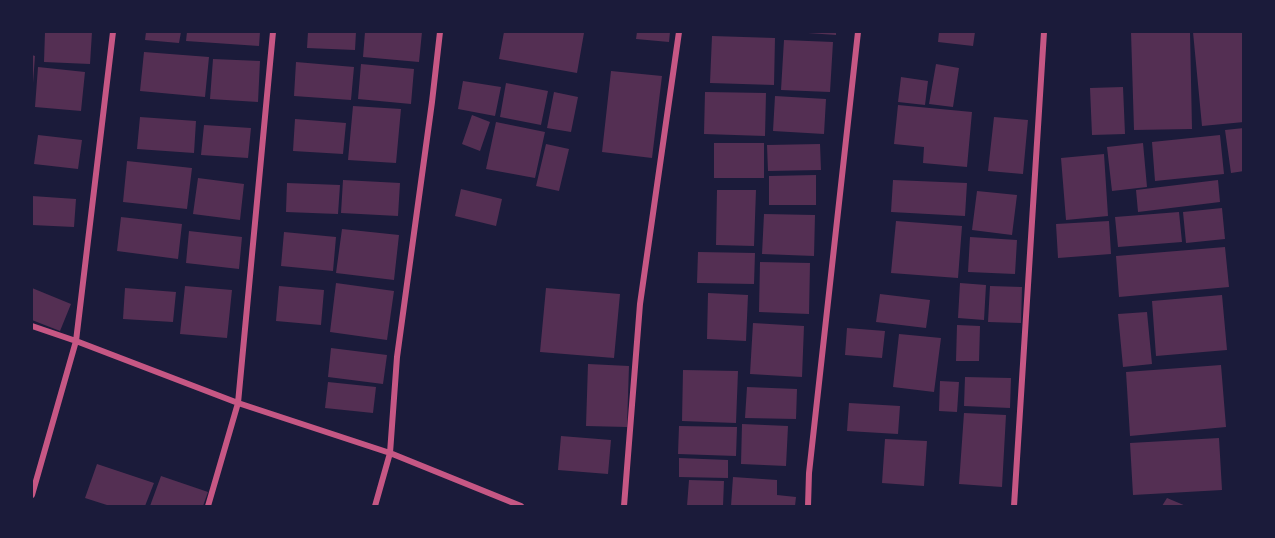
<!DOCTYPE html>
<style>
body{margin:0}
#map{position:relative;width:1275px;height:538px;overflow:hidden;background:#1b1b3a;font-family:Jost,sans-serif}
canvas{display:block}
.frame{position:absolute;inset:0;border:33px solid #1b1b3a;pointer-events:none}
</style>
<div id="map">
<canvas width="1275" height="538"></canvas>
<div class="frame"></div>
</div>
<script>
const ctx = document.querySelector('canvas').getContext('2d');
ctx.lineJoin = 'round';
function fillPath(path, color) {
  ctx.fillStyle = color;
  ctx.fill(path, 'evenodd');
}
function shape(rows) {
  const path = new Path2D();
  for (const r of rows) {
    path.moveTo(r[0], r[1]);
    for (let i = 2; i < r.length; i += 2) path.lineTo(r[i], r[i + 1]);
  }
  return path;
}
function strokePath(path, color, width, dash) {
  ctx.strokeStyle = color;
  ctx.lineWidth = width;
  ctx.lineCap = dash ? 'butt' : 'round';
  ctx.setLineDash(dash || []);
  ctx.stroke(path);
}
const building = shape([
 [45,32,92,32,90,64,44,62],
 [146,32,181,32,179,43,145,40],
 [187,32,260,32,259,46,186,41],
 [308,32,356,32,355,50,307,48],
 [365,32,422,32,419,62,363,57],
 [504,32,584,33,577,73,499,59],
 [637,32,670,32,669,42,636,39],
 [808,32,836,32,836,35,808,33],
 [939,32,975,32,973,46,938,42],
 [1131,32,1190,32,1192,129,1134,130],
 [1193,32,1242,32,1244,122,1202,126],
 [712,36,775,38,774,85,710,83],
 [784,40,833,42,830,92,781,90],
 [144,52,209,57,205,97,140,91],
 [32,55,35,56,33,83,32,83],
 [213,59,260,61,258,102,210,99],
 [296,62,354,67,351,100,294,96],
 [361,64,414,69,411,104,358,99],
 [936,64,959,68,953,107,929,104],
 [38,67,85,72,81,111,35,107],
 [611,71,662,76,652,158,602,152],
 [901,77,928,81,925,105,898,102],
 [463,81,501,87,495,116,458,109],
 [506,83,548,91,541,125,500,117],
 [1123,87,1125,134,1092,135,1090,88],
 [554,92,578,97,571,132,547,128],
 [705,92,766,93,765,136,704,134],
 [775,96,826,99,824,134,773,131],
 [898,105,972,112,967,167,923,163,924,147,894,144],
 [353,106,401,109,396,163,348,160],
 [472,115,490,122,480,151,462,144],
 [140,117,196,121,194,153,137,149],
 [994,117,1028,120,1023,174,988,171],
 [295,119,346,123,343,154,293,151],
 [496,122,545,132,535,178,486,169],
 [204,125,251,128,248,158,201,155],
 [1244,128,1244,171,1231,173,1225,130],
 [38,135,82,140,78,169,34,164],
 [1220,135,1224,174,1155,181,1152,142],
 [714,143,764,143,764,178,714,178],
 [1143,143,1147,187,1112,191,1107,147],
 [546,144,569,149,559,191,536,186],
 [820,144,821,170,768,171,767,145],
 [1104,154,1108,216,1066,220,1061,158],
 [127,161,192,168,187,209,123,202],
 [816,175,816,205,769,205,769,176],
 [198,178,244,184,240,220,193,214],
 [343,180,400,183,398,216,341,213],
 [893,180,967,183,965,216,891,212],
 [1218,180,1220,202,1138,212,1136,190],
 [287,183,340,185,338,214,286,212],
 [461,189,502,199,496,226,455,216],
 [717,190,756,190,754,246,716,245],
 [977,191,1017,195,1012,235,972,230],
 [32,196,76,199,74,227,32,225],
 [1222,208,1225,239,1186,243,1183,212],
 [1179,212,1182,242,1118,247,1115,217],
 [764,214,815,215,814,256,762,254],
 [121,217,182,224,178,259,117,251],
 [896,221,962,226,958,278,891,273],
 [1109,221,1111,254,1058,258,1056,224],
 [342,229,399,235,394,280,336,273],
 [189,231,242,237,239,269,186,263],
 [284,232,336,237,333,271,281,266],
 [970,237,1017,240,1015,274,968,272],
 [1225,247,1229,287,1119,297,1116,256],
 [698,252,755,253,754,284,697,283],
 [760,262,810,263,809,314,759,312],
 [336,283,394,291,387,340,330,332],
 [960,283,986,285,984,320,958,318],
 [185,286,232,290,227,338,180,334],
 [279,286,324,290,321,325,276,321],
 [990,286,1022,287,1021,323,988,322],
 [32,288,71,304,60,331,32,320],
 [125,288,176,292,173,322,123,319],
 [546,288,620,294,614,358,540,352],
 [708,293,748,295,746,341,707,339],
 [880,294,930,300,926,328,876,322],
 [1222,295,1227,350,1156,356,1152,301],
 [1147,312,1152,364,1123,367,1118,314],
 [753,323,804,326,802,377,750,374],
 [957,325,980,326,979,361,956,361],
 [847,328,885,331,882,358,845,355],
 [899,334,941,338,934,392,893,387],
 [331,348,387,355,383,384,328,377],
 [588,364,629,366,627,427,586,426],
 [1221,365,1226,427,1130,436,1126,372],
 [683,370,738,371,736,423,682,421],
 [965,377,1011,378,1010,408,964,406],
 [940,381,959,382,957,412,939,411],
 [328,382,376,387,373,413,325,408],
 [747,387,797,389,796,419,745,418],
 [849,403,900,406,898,434,847,431],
 [964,413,1006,415,1002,487,959,484],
 [742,424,788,426,786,466,741,464],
 [679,426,737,427,736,456,678,454],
 [561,436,611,440,608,474,558,470],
 [1219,438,1222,490,1133,495,1130,443],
 [885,439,927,441,924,486,882,483],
 [679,458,728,460,728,478,679,477],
 [97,464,154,483,145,506,110,506,85,498],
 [161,476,208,492,203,506,150,506],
 [733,477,777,480,777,495,796,497,795,506,731,506],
 [689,480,724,481,723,506,687,506],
 [1167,498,1186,506,1162,506]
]);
const minor = shape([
 [32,326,76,341,238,403,390,453,521,506],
 [32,495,76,341,113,32],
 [208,506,238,403,273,32],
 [375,506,390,453,397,357,432,102,440,32],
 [624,506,640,304,679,32],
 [808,506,809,473,858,32],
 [1014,506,1044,32]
]);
fillPath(building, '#542f53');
strokePath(minor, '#c65784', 6);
</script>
